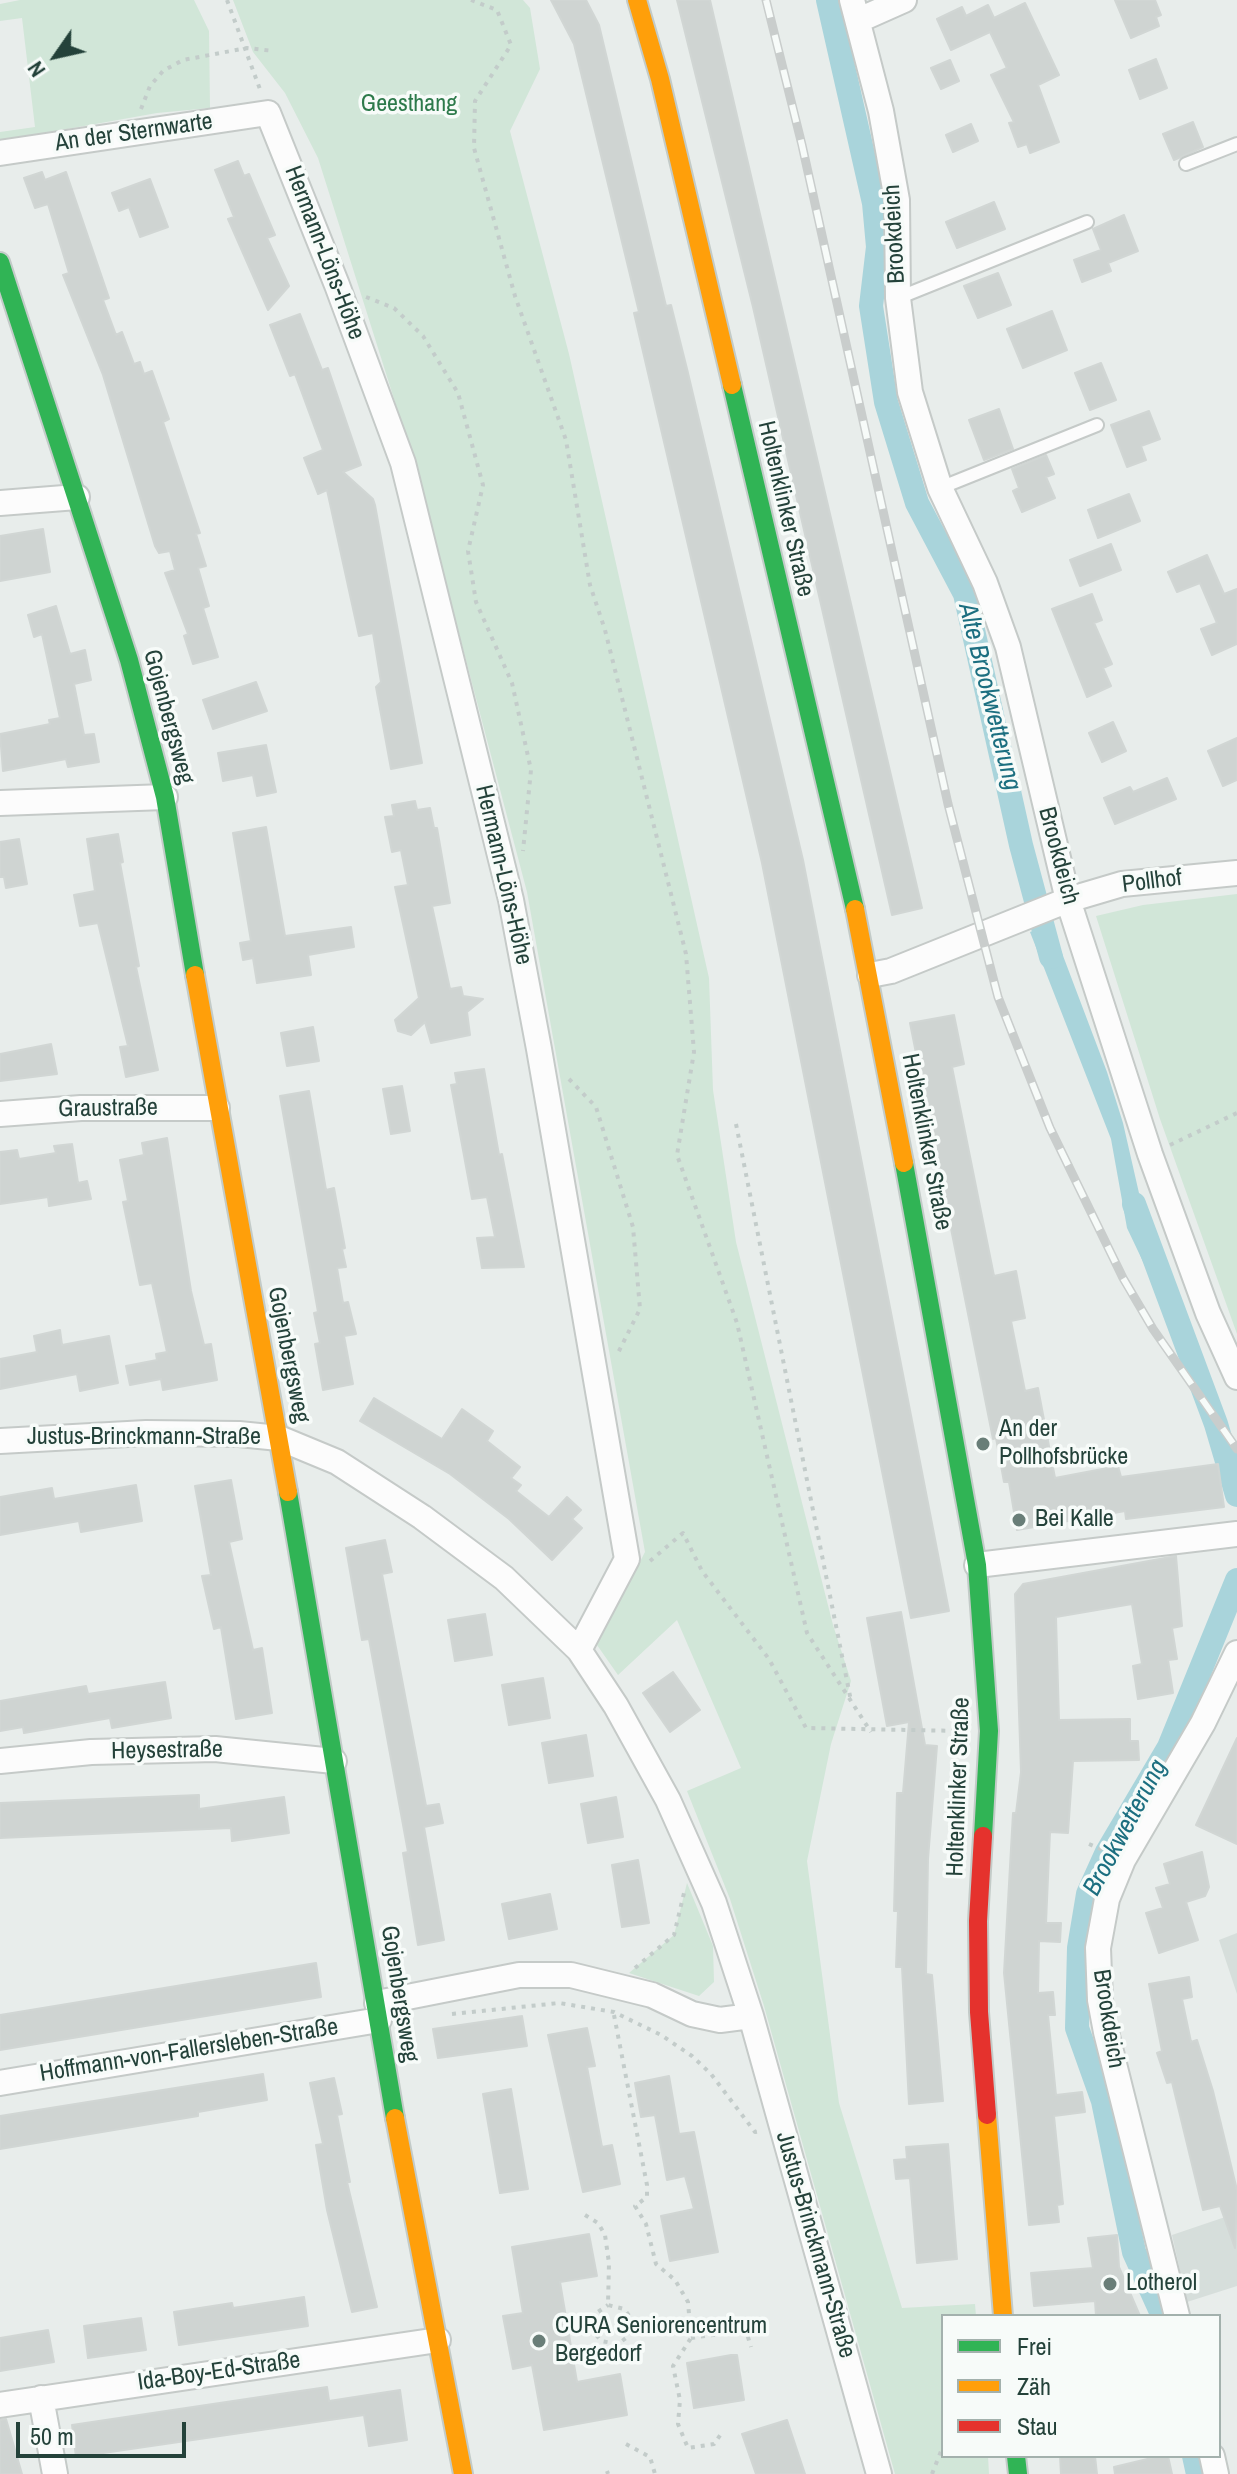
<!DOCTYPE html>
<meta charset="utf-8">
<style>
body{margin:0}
#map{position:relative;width:1237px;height:2474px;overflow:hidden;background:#e8edeb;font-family:"Archivo Narrow",sans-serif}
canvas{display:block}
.legend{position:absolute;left:941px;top:2314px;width:280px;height:144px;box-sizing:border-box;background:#f7fbf9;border:2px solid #a3b1ad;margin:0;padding:10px 14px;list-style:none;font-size:24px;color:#24423a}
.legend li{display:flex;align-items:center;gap:16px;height:40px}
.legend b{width:40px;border:2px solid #a3b1ad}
.north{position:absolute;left:16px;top:16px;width:80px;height:80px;-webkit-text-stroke:6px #f7fbf9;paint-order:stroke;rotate:236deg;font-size:22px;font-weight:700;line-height:32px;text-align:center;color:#24423a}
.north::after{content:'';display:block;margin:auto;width:28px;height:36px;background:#24423a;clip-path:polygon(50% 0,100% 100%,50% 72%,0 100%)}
.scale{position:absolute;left:16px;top:2422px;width:170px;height:36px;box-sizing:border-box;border:4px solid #24423a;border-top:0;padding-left:10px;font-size:24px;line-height:28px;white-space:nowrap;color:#24423a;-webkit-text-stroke:6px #f7fbf9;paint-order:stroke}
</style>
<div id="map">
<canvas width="1237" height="2474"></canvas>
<ul class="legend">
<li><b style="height:10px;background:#30b455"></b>Frei</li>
<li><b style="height:10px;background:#ff9f0a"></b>Zäh</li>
<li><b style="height:10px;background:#e5322d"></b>Stau</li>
</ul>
<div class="north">N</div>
<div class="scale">50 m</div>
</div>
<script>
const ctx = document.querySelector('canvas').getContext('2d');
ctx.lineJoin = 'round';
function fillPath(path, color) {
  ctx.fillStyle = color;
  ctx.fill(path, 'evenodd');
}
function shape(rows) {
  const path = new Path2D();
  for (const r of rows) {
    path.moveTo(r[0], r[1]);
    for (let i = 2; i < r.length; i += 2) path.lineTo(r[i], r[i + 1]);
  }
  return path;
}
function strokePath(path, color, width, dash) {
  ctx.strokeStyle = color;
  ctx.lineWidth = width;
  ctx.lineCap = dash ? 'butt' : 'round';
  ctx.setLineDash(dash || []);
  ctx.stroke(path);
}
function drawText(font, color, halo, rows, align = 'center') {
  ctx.font = font + ' "Archivo Narrow",sans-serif';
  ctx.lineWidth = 7;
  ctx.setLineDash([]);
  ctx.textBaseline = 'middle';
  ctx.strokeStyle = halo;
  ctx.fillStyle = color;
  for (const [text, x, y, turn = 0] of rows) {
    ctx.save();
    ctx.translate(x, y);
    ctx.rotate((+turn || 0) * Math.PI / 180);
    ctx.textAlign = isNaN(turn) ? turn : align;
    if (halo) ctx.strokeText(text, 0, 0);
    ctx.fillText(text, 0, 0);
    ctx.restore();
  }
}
const built = shape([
 [1237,1933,1237,1994,1219,1940],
 [1237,2213,1237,2286,1187,2302,1172,2235]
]);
const green = shape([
 [20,0,194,0,209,31,210,108,157,113,0,141,0,132,35,127,22,18,0,21,0,4],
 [233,0,523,0,530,8,540,69,510,131,569,354,709,978,713,1090,736,1242,833,1625,851,1681,831,1744,807,1861,839,2103,902,2308,975,2304,976,2316,943,2316,943,2456,988,2456,989,2474,895,2474,764,2006,730,1899,687,1791,741,1768,677,1620,618,1675,597,1645,645,1552,527,892,413,459,318,158,285,93,253,52],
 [1237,894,1237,1334,1160,1119,1096,916,1143,905],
 [687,1883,713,1946,714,1982,699,1996,629,1973,674,1935]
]);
const water = shape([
 [1051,924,1107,1072,1123,1123,1144,1215,1147,1270,1127,1228,1111,1139,1030,932]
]);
const canal = shape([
 [828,0,874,203,878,247,871,306,886,402,917,503,965,594,1021,845,1051,957],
 [1134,1204,1216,1424,1237,1495],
 [1163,2316,1134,2252,1103,2101,1077,2028,1079,1948,1088,1894,1107,1852,1169,1747,1237,1580],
 [1194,2456,1198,2474]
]);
const building = shape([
 [551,0,586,0,599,25,666,306,671,305,688,373,803,860,949,1611,911,1618,762,863,634,313,639,312,574,44,551,0],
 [677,0,710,0,922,908,892,915,753,307,677,0],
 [1115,0,1155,0,1161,15,1156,17,1159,26,1131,38,1115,0],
 [1025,3,1059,75,1038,85,1059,142,1030,153,1027,144,1018,147,1009,123,1014,122,991,75,1007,68,990,32,951,50,937,19,962,7,966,16,988,5,994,18,1025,3],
 [1156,59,1167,88,1140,99,1129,70,1156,59],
 [950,60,959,81,941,89,931,68,950,60],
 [1193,122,1203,147,1174,160,1163,134,1193,122],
 [971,124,978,141,953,152,946,135,971,124],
 [238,161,244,176,249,174,275,235,267,238,289,286,268,310,228,219,234,217,215,170,238,161],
 [42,172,45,180,66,172,109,298,103,300,116,335,122,332,134,364,140,362,144,374,152,371,169,419,163,422,200,533,196,534,206,566,198,568,209,606,203,608,218,657,193,664,184,636,188,634,165,573,175,570,170,551,159,553,155,546,103,375,63,275,69,273,48,204,35,208,24,178,42,172],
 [150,179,168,227,140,237,129,207,119,211,112,193,150,179],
 [994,202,1005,229,957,248,946,222,994,202],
 [1124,215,1138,251,1108,263,1111,271,1082,282,1074,260,1101,250,1093,229,1124,215],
 [998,273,1011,305,978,318,964,286,998,273],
 [1052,311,1067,350,1023,368,1007,329,1052,311],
 [300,314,322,370,328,368,361,465,343,472,373,499,375,505,422,763,391,769,376,687,381,682,373,633,359,636,327,490,318,494,304,458,323,450,295,374,290,376,270,325,300,314],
 [1101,363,1116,400,1090,410,1075,373,1101,363],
 [999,409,1013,449,984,460,969,420,999,409],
 [1149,411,1160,439,1141,446,1146,460,1127,467,1111,425,1149,411],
 [1046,455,1054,474,1046,477,1055,498,1022,512,1013,491,1019,488,1012,469,1046,455],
 [1129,494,1140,521,1098,538,1088,510,1129,494],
 [43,529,50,572,0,581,0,536,43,529],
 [1111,544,1121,570,1080,586,1070,560,1111,544],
 [1207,555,1224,594,1237,589,1237,644,1212,655,1201,629,1217,623,1200,583,1177,592,1168,572,1207,555],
 [1092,594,1102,620,1094,623,1112,664,1103,668,1111,686,1087,697,1052,609,1092,594],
 [56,606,70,654,85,650,91,680,74,684,84,735,94,734,99,762,68,767,66,759,3,771,0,734,50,724,49,720,60,718,42,634,34,637,28,615,56,606],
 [256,682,267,711,213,729,203,700,256,682],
 [1113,722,1126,751,1102,762,1089,733,1113,722],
 [1237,738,1237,780,1223,786,1208,751,1237,738],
 [266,745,276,792,257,796,253,775,223,781,218,753,266,745],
 [1167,778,1176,799,1115,824,1104,798,1130,787,1133,792,1167,778],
 [415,801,417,810,430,808,434,828,437,828,450,903,432,906,450,989,461,987,463,996,483,999,467,1012,470,1035,431,1043,425,1022,411,1035,398,1031,395,1020,419,998,395,887,408,885,401,850,392,852,385,817,394,816,392,805,415,801],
 [266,827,285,936,351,927,354,947,308,955,311,975,257,983,253,958,243,960,240,943,251,941,233,833,266,827],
 [118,834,123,862,120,863,139,966,136,967,158,1070,126,1077,120,1047,128,1046,98,923,80,926,74,895,95,891,87,839,118,834],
 [19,839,27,884,6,888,4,877,0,877,0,842,19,839],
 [954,1015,964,1064,952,1067,994,1276,1016,1271,1025,1318,1011,1321,1025,1391,1038,1388,1055,1478,1118,1466,1121,1477,1218,1464,1224,1507,1126,1519,1125,1511,1017,1530,1009,1482,1004,1482,996,1438,993,1439,910,1023,954,1015],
 [313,1027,319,1061,287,1066,281,1033,313,1027],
 [51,1044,57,1074,0,1081,0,1054,51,1044],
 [484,1069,499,1155,502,1154,524,1267,482,1268,477,1238,495,1237,487,1197,472,1199,451,1085,457,1084,455,1073,484,1069],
 [402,1086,410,1131,391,1134,383,1089,402,1086],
 [309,1091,326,1190,334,1188,345,1248,342,1249,346,1267,337,1268,343,1303,348,1302,356,1334,344,1336,353,1384,323,1390,315,1344,320,1343,314,1313,318,1312,280,1096,309,1091],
 [167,1138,191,1291,204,1345,211,1344,217,1380,163,1390,161,1379,130,1385,126,1366,157,1360,156,1354,167,1352,152,1283,140,1285,123,1202,128,1201,120,1160,144,1155,142,1143,167,1138],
 [72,1144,78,1183,87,1181,91,1199,49,1206,48,1197,0,1204,0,1152,17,1150,19,1159,56,1153,54,1146,72,1144],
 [60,1330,62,1345,109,1336,118,1383,80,1391,77,1374,0,1389,0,1359,37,1352,34,1336,60,1330],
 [374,1398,442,1439,462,1409,493,1431,487,1441,520,1467,511,1478,521,1485,516,1491,549,1517,567,1497,581,1510,572,1519,582,1528,552,1560,509,1519,450,1474,360,1421,374,1398],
 [231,1480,242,1539,229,1542,253,1650,262,1648,272,1713,236,1719,221,1627,214,1629,202,1576,211,1575,195,1486,231,1480],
 [136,1485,142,1521,81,1532,79,1521,0,1535,0,1497,52,1488,54,1499,136,1485],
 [385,1540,392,1572,382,1574,426,1806,439,1804,443,1823,424,1827,444,1940,418,1945,403,1853,408,1852,369,1639,362,1640,346,1548,385,1540],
 [1176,1556,1182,1626,1172,1628,1177,1659,1168,1660,1173,1693,1138,1699,1133,1666,1142,1664,1132,1604,1056,1617,1059,1720,1130,1719,1130,1741,1138,1741,1139,1760,1073,1761,1068,1833,1050,1832,1046,1923,1061,1923,1060,1942,1039,1941,1038,1993,1053,1992,1055,2015,1048,2015,1056,2095,1082,2092,1085,2112,1054,2116,1063,2204,1057,2205,1059,2222,1029,2225,1004,1973,1013,1813,1016,1813,1021,1772,1015,1594,1023,1584,1176,1556],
 [901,1612,925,1745,937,1746,928,1859,926,1974,932,1975,943,2101,909,2104,902,1967,896,1967,898,1911,894,1911,897,1793,903,1793,909,1722,887,1726,867,1618,901,1612],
 [485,1614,492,1655,455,1661,448,1620,485,1614],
 [673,1672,700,1710,670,1732,643,1693,673,1672],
 [543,1678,550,1718,509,1725,502,1685,543,1678],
 [165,1682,171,1718,112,1728,110,1718,24,1733,23,1727,0,1731,0,1701,86,1686,88,1694,165,1682],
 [586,1735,593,1776,549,1783,542,1743,586,1735],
 [1237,1738,1237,1844,1196,1825,1237,1738],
 [199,1795,199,1809,284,1797,289,1833,232,1841,231,1828,0,1838,0,1803,199,1795],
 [616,1797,623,1837,588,1843,581,1804,616,1797],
 [1202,1852,1209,1887,1205,1896,1186,1902,1198,1940,1159,1953,1146,1913,1163,1908,1156,1888,1170,1884,1164,1864,1202,1852],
 [638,1860,649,1923,622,1927,612,1865,638,1860],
 [550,1894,557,1929,509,1939,502,1904,550,1894],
 [316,1963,321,1997,0,2050,0,2015,316,1963],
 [1189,1977,1192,1997,1182,1999,1191,2042,1197,2040,1213,2091,1237,2190,1235,2248,1220,2206,1203,2210,1172,2082,1167,2083,1157,2053,1162,2051,1149,1984,1189,1977],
 [522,2016,527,2046,438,2058,433,2029,522,2016],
 [587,2028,595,2066,587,2067,602,2147,612,2145,620,2184,583,2192,548,2035,587,2028],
 [263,2074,267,2100,198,2112,198,2116,0,2149,0,2116,263,2074],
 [669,2076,679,2134,694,2132,718,2252,670,2261,661,2216,694,2209,685,2176,667,2180,655,2115,641,2117,635,2083,669,2076],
 [334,2078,342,2114,337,2115,350,2182,347,2182,377,2307,352,2312,327,2210,316,2145,323,2144,310,2083,334,2078],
 [511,2089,528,2189,500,2193,483,2094,511,2089],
 [948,2144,957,2259,917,2263,910,2178,896,2179,894,2160,907,2159,906,2147,948,2144],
 [589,2234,597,2276,560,2282,577,2382,620,2374,627,2415,544,2430,532,2365,513,2369,503,2316,523,2313,512,2247,589,2234],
 [1117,2235,1119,2267,1140,2316,1096,2316,1095,2301,1034,2306,1031,2273,1093,2268,1088,2238,1117,2235],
 [304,2297,308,2326,179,2345,174,2312,232,2303,233,2308,304,2297],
 [141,2318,146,2350,88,2358,84,2326,141,2318],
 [48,2330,54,2362,0,2371,0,2338,48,2330],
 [731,2355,737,2355,744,2400,694,2408,687,2363,731,2355],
 [327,2387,329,2401,400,2390,407,2440,369,2446,364,2415,76,2457,72,2425,327,2387],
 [6,2419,22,2474,0,2474,0,2420,6,2419],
 [787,2420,805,2474,756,2474,742,2434,787,2420],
 [1060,2456,1095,2456,1097,2474,1061,2474,1060,2456],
 [1160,2456,1168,2456,1172,2474,1115,2474,1114,2467,1160,2456]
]);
const path = shape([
 [227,0,261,92],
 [471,0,497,10,511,45,475,101,474,148,515,296,566,440,590,585,605,630,686,954,694,1052,677,1155,737,1323,807,1633,871,1732],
 [141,109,150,86,163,71,183,60,247,48,274,51],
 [366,297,394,308,423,336,458,393,483,485,468,551,476,602,512,683,531,770,523,851],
 [569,1079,596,1107,633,1227,640,1309,617,1355],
 [736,1124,851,1701],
 [1170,1145,1237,1113],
 [650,1561,683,1533,702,1571,769,1659,806,1728,962,1731],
 [1089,1844,1103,1850],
 [635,1968,674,1935,684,1893],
 [452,2014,559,2003,614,2012,661,2035,692,2056,711,2074,755,2132,761,2131],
 [614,2015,647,2185,647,2197,635,2206,646,2224,656,2264,675,2280,688,2302,691,2338,673,2366,680,2400,678,2424,688,2448,714,2444,723,2431],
 [585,2215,598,2223,605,2235,609,2263,608,2305,624,2309,631,2318,630,2335,618,2344,601,2341,594,2332,595,2314,608,2305],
 [691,2338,741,2331,747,2334,751,2347],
 [626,2444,650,2457,655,2474],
 [607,2471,608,2474],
 [932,2474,943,2446]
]);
const lane = shape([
 [1186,164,1237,144],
 [898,298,1087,222],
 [940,488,1097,425]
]);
const street = shape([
 [852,0,881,111,897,200,898,298,910,392,940,488,985,583,1008,647,1068,900,1150,1154,1208,1313,1237,1377],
 [859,20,904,0],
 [0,153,268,113,337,285,403,463,511,900,539,1049,627,1559,579,1650],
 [0,503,77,497],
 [0,803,165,797],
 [870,975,891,971,1068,900,1122,884,1237,873],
 [0,1114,81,1108,217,1108],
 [0,1441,146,1433,239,1434,279,1438,337,1462,422,1517,504,1578,579,1650,616,1706,668,1800,714,1903,751,2016,879,2474],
 [977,1565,1237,1534],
 [0,1761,91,1752,215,1749,334,1761],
 [377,2003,519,1975,571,1975,652,1995,692,2014,720,2020,751,2016],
 [0,2083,379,2020],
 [1177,2316,1106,2032,1100,2000,1098,1948,1107,1899,1123,1860,1203,1723,1237,1653],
 [41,2398,55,2474],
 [0,2405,438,2340],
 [1212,2456,1216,2474]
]);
const fast = shape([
 [0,262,129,660,165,797,195,975],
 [732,385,855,909],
 [904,1163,977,1565,989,1731,983,1836],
 [288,1492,395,2118],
 [1016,2456,1018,2474]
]);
const slow = shape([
 [637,0,660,79,732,385],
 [855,909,904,1163],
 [195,975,288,1492],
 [987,2115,1003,2316],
 [395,2118,463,2474]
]);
const jam = shape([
 [983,1836,978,1921,979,2012,987,2115]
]);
const rail = shape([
 [766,0,802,145,948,804,998,997,1050,1128,1123,1278,1153,1329,1237,1449]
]);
const markers = [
 [983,1444,8,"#697e78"],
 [1019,1520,8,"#697e78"],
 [1110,2284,8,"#697e78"],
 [539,2341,8,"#697e78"]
];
const parkNames = [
 ["Geesthang",409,105]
];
const streetNames = [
 ["An der Sternwarte",134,133,-8],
 ["Brookdeich",895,234,-93],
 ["Hermann-Löns-Höhe",324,253,69],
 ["Holtenklinker Straße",785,509,77],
 ["Gojenbergsweg",168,717,75],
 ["Brookdeich",1058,856,75],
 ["Hermann-Löns-Höhe",503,875,77],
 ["Pollhof",1152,882,-7],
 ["Graustraße",108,1109,-1],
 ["Holtenklinker Straße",926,1142,79],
 ["Gojenbergsweg",288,1355,79],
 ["Justus-Brinckmann-Straße",144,1438],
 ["Heysestraße",167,1751,-1],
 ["Holtenklinker Straße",959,1787,-88],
 ["Gojenbergsweg",399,1994,81],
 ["Brookdeich",1108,2019,81],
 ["Hoffmann-von-Fallersleben-Straße",189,2051,-9],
 ["Justus-Brinckmann-Straße",815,2245,74],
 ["Ida-Boy-Ed-Straße",219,2372,-8]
];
const poiNames = [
 ["An der",999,1430],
 ["Pollhofsbrücke",999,1458],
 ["Bei Kalle",1035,1520],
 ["Lotherol",1126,2284],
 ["CURA Seniorencentrum",555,2327],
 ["Bergedorf",555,2355]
];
const waterNames = [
 ["Alte Brookwetterung",989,697,76],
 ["Brookwetterung",1126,1828,-62]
];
fillPath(built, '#d6dedb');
fillPath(green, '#d1e6d8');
fillPath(water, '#a9d4db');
strokePath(canal, '#a9d4db', 24);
fillPath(building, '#cfd4d2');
strokePath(building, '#d1d6d4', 2);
strokePath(lane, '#c5cac8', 16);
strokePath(street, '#c5cac8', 28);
strokePath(fast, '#c3cbc8', 22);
strokePath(slow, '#c3cbc8', 22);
strokePath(jam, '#c3cbc8', 22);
strokePath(path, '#c3ccca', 4, [4, 6]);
strokePath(lane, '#fcfcfc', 12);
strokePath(street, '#fcfcfc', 24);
strokePath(fast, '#30b455', 18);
strokePath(slow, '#ff9f0a', 18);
strokePath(jam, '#e5322d', 18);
strokePath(rail, '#c9cdcc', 9);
strokePath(rail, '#f7fbf9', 6, [18]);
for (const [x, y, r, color] of markers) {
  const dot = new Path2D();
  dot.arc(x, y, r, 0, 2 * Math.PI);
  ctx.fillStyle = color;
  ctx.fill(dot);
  strokePath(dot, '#f7fbf9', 3);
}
drawText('24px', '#2d7a4b', '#f7fbf9', parkNames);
drawText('24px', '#24423a', '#f7fbf9', streetNames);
drawText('24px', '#24423a', '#f7fbf9', poiNames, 'left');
drawText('italic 26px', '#1c6f80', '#f7fbf9', waterNames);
</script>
